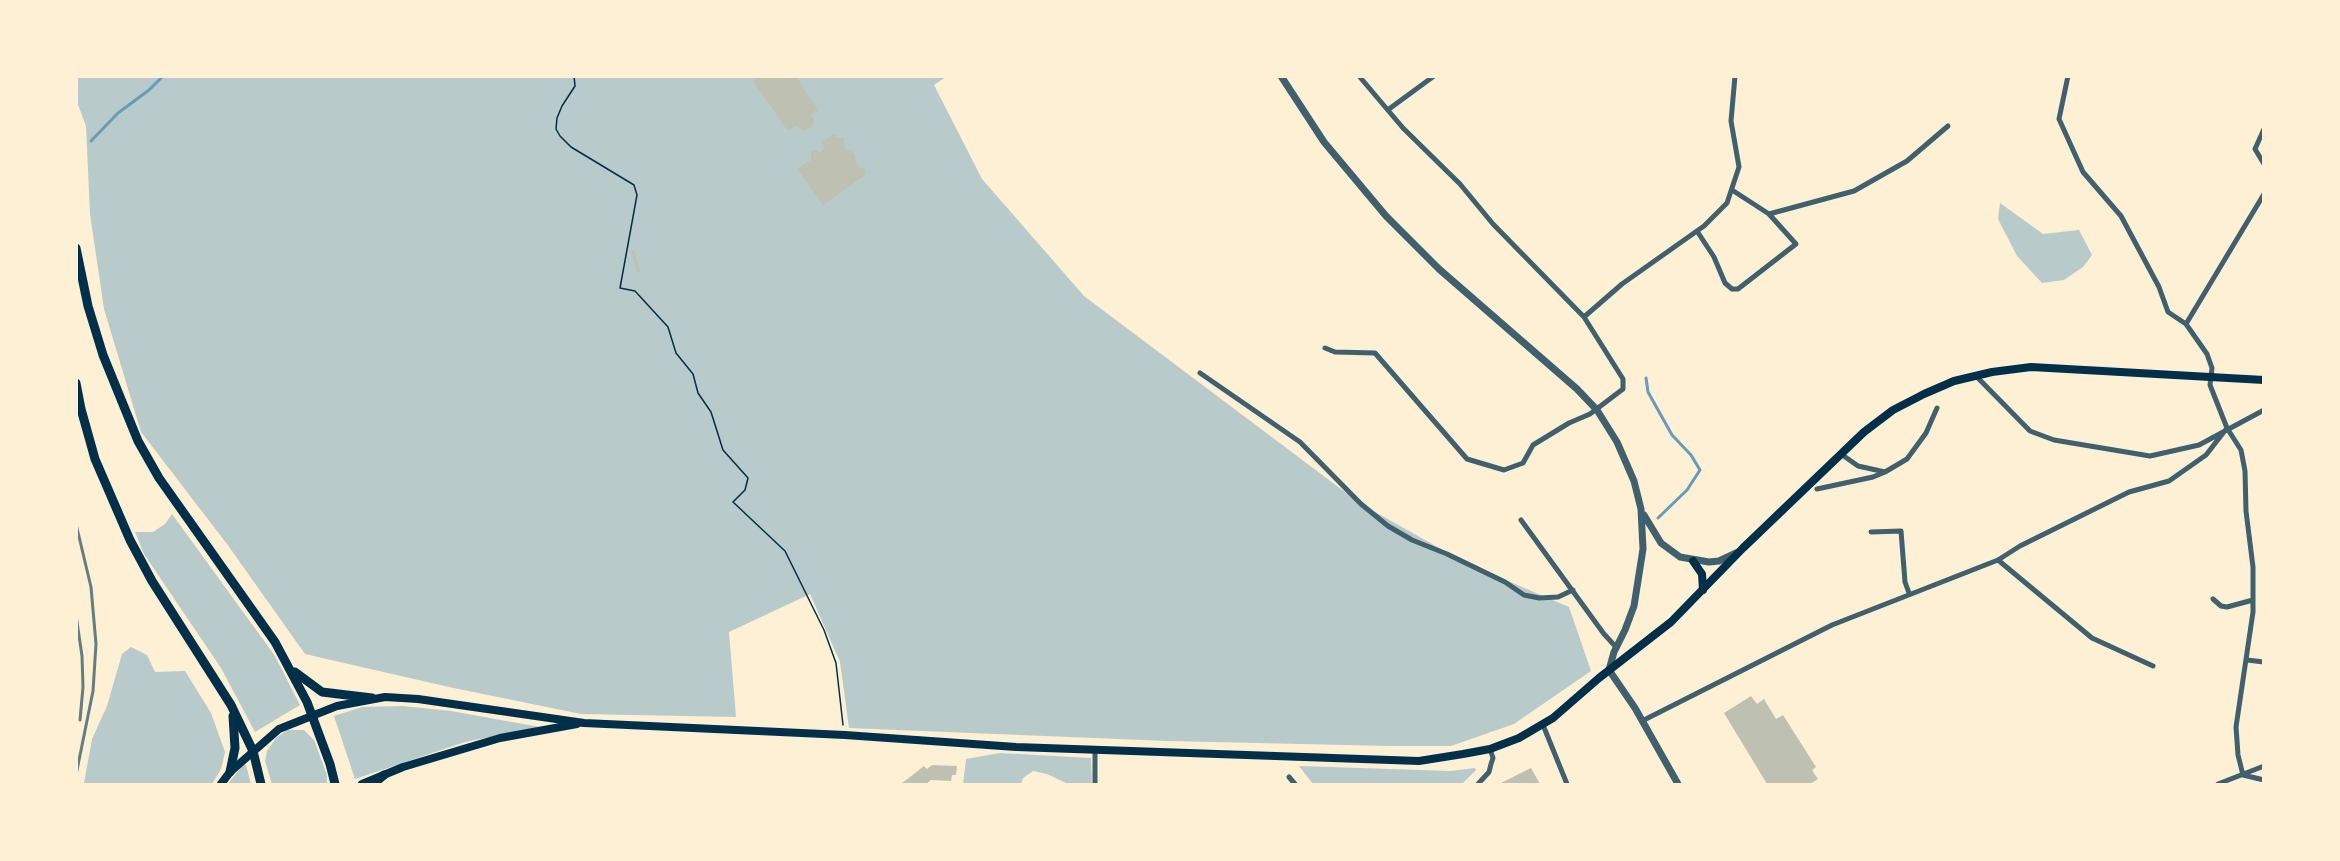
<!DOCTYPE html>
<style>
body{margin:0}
#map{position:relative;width:2340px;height:861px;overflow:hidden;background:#fdf0d5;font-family:"Nunito Sans",sans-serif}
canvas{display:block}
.frame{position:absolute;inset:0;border:78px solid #fdf0d5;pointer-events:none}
</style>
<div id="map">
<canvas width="2340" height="861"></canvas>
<div class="frame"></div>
</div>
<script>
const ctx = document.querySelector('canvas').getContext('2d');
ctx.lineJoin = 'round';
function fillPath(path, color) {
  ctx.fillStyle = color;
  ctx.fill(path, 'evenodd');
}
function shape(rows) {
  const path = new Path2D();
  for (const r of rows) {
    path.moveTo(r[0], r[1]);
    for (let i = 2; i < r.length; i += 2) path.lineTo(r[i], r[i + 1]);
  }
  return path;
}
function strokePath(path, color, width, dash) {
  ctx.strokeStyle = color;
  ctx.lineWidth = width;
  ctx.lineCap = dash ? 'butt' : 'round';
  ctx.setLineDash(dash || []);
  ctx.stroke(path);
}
const green = shape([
 [77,76,946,77,934,85,982,179,1084,296,1361,504,1466,563,1569,607,1591,671,1514,724,1451,746,1391,746,1167,741,849,728,840,662,810,594,729,632,736,717,581,714,449,687,305,654,227,544,141,432,104,309,90,214,86,126,77,102],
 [2000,203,2043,234,2079,230,2092,255,2083,267,2064,280,2042,283,2017,256,1998,219],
 [172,514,275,656,300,705,255,732,221,668,144,554,135,532,153,532,165,524],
 [131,647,147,655,155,672,185,671,211,713,225,752,221,769,212,784,84,783,92,739,107,706,122,654],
 [403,706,451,711,540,727,465,742,355,779,334,716,362,707],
 [287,730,304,730,314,740,327,775,327,784,272,784,265,761,267,751,276,738],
 [1000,753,1091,758,1092,784,1068,784,1047,774,1033,771,1023,778,1021,784,963,784,966,759],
 [243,765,246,765,251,784,228,784],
 [1299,766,1450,771,1475,768,1476,770,1462,784,1313,784]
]);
const stream = shape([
 [91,141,118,113,149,90,163,76],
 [1646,378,1648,392,1672,435,1691,455,1700,470,1687,490,1658,518]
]);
const building = shape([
 [759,76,796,76,818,110,811,114,814,120,812,127,803,131,795,126,788,131,753,81],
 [834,134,837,138,844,138,845,148,855,154,855,161,860,168,864,168,866,172,865,175,823,205,797,169,811,160,811,153,813,150,817,150,819,153,825,149,822,142],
 [634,250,640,272,638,273,631,251],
 [1751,696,1757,704,1764,699,1776,719,1783,715,1816,767,1812,770,1818,779,1810,784,1767,784,1724,713],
 [932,765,957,766,956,775,952,775,951,781,931,780,926,784,901,784,924,766,927,769],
 [1531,768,1540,784,1499,784]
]);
const path = shape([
 [574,76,575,86,562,106,557,118,556,129,560,136,571,147,634,185,637,195,620,288,635,291,668,327,676,353,693,374,698,393,711,412,723,450,748,478,745,490,733,502,785,551,824,630,836,663,843,725]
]);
const minor = shape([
 [2068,76,2059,119,2083,172,2121,216,2159,287,2168,312,2186,324],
 [1389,109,1434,76],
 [2264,129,2255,149,2264,164],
 [1732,190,1769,214,1854,191,1907,161,1948,126],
 [1697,231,1714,257,1725,283,1732,289,1738,289,1796,244,1769,214],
 [1584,317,1622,284,1704,226,1727,203,1739,167,1731,121,1735,76],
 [1325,348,1335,352,1375,353,1467,459,1504,470,1523,463,1533,445,1569,423,1590,414,1623,389,1623,379,1584,317,1493,224,1460,184,1403,128,1359,76],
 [1200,373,1300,442,1361,504,1388,526,1412,540,1447,554,1505,582,1524,595,1539,598,1558,597,1573,590],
 [1976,376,2030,431,2054,440,2150,456,2199,445,2264,410],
 [1841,454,1858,466,1885,472],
 [1817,489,1873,477,1885,472,1907,459,1926,433,1937,408],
 [1521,520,1604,634,1616,647],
 [1871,532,1901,531,1905,582,1909,593],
 [1998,560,2092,638,2153,666],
 [2213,599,2221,606,2227,607,2253,600],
 [2247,660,2264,662],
 [1642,721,1832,625,1998,560,2020,546,2129,492,2169,481,2206,455,2227,428],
 [1543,725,1567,784],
 [1095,751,1095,784],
 [2243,775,2238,755,2236,727,2253,612,2253,567,2246,511,2245,471,2241,450,2227,428,2210,385,2212,368,2207,354,2186,324,2264,194],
 [2243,775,2264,780],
 [1289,777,1295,784],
 [1478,784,1489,772,1491,764,1493,758,1490,749],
 [2218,784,2264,766]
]);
const tertiary = shape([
 [1281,76,1324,142,1386,216,1439,269,1577,389,1597,410,1617,442,1634,481,1641,509,1643,549,1634,606,1625,630,1614,652,1609,670,1635,708,1678,784],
 [1644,515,1661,543,1680,557,1709,562,1719,561,1736,553]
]);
const secondary = shape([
 [1693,561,1702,574,1703,590],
 [221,784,230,772,279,729,337,706,385,697,418,699,584,723,845,735,1016,747,1419,761,1463,754,1490,749,1519,738,1553,718,1599,678,1671,622,1743,548,1864,432,1893,410,1924,394,1954,381,1992,372,2031,367,2264,380],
 [362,784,403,767,500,738,577,724]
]);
const trunk = shape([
 [76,248,88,306,103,355,138,441,159,478,275,642,307,702,330,764,335,784],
 [76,383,81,409,95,459,130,540,152,581,231,705,253,751,261,784],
 [295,672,322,692,372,698],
 [230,772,235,748,233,716],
 [373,784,384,775]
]);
const rail = shape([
 [76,524,91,587,96,644,93,691,76,775],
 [76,615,82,656,83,687,80,720]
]);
fillPath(green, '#b9caca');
strokePath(stream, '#669bbc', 3);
fillPath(building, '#bec0b2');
strokePath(path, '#003049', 1.5);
strokePath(minor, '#3f606c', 5);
strokePath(tertiary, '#3f606c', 7);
strokePath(secondary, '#003049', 8);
strokePath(trunk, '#003049', 9);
strokePath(rail, '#657d81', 3);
</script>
